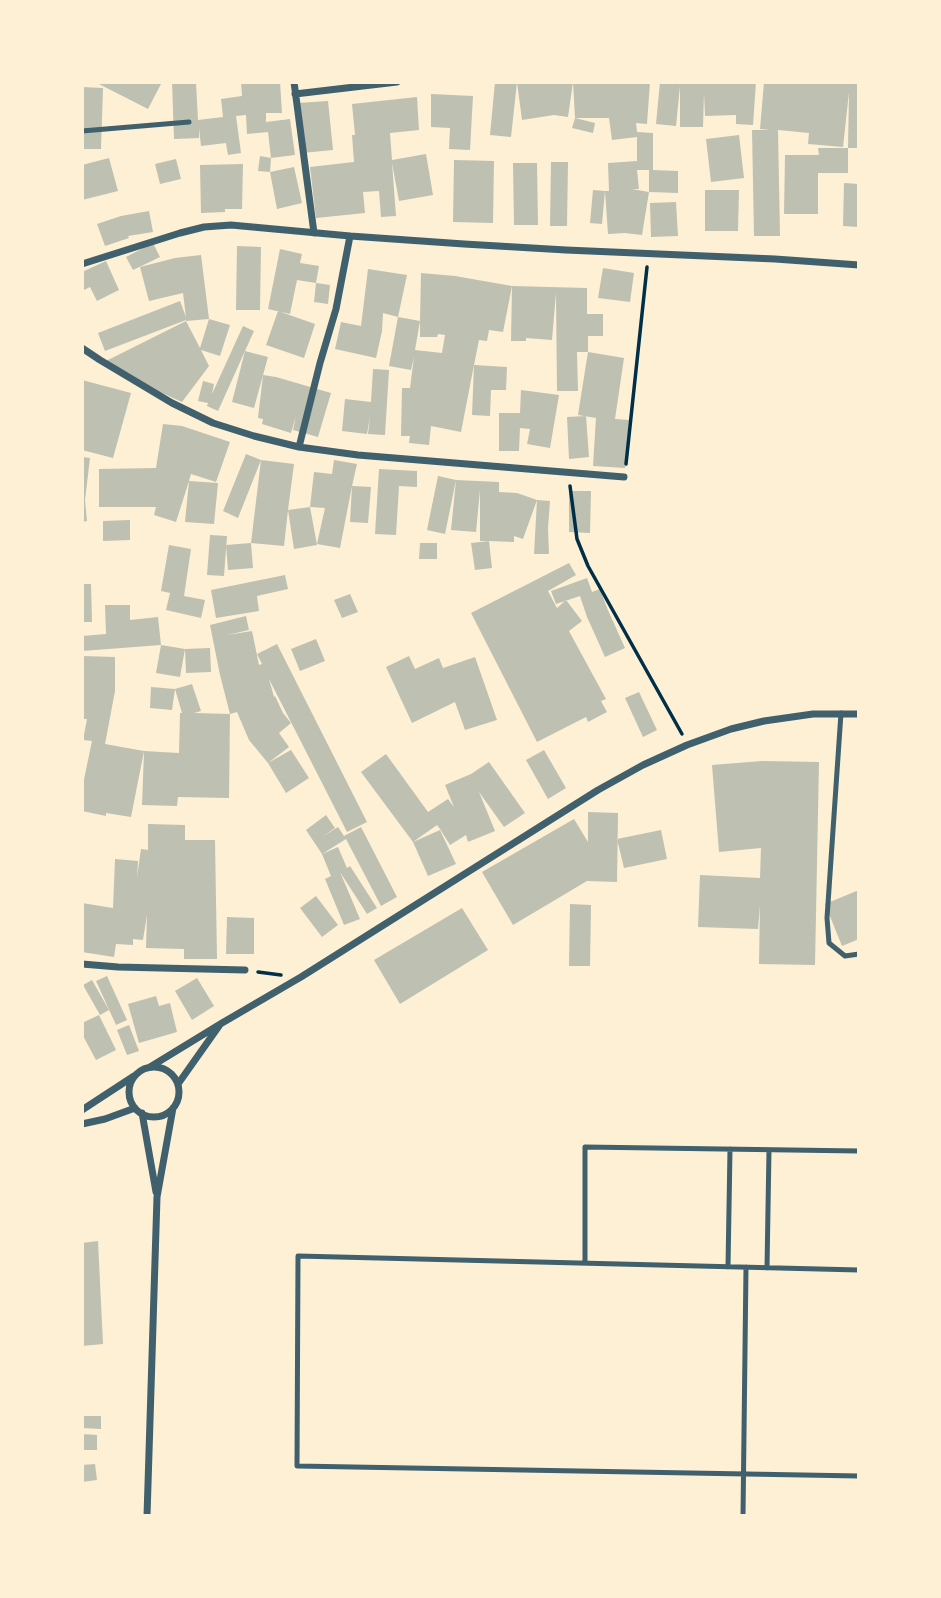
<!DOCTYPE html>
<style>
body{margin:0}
#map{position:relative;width:941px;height:1598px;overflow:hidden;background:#fdf0d5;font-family:"Source Serif 4",serif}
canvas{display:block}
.frame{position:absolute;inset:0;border:84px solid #fdf0d5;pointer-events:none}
</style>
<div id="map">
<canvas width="941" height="1598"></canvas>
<div class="frame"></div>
</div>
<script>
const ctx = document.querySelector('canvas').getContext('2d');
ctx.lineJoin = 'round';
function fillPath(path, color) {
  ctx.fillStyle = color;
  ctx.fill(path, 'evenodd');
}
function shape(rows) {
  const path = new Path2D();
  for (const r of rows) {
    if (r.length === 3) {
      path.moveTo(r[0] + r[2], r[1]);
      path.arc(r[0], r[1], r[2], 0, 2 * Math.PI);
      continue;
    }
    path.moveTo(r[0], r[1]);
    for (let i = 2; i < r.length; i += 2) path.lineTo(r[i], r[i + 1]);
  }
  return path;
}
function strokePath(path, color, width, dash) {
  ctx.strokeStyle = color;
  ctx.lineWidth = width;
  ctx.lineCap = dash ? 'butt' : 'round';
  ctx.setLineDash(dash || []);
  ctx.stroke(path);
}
const building = shape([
 [95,82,162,82,148,109],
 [172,82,196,82,198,120,223,117,221,99,242,96,241,82,280,82,282,113,266,113,266,122,290,119,295,155,271,158,270,172,258,171,260,156,271,158,268,132,247,134,246,115,236,116,241,153,228,155,226,143,201,146,199,128,199,138,174,139],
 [495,82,517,82,511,137,490,135],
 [517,82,573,82,568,117,554,115,522,120],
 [573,82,650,82,647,124,636,123,637,132,653,133,653,170,678,171,678,193,649,192,649,170,637,170,639,189,632,189,649,192,642,235,625,233,608,234,605,191,609,191,608,163,637,161,637,137,612,140,609,118,575,118],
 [660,82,756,82,753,125,736,124,736,115,705,116,704,93,703,127,680,127,680,86,676,126,656,124],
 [764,82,828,82,859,84,859,148,848,148,849,92,843,147,808,144,809,133,778,130,780,236,754,236,752,130,770,130,760,129],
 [82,87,103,88,101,149,82,149],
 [431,94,473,96,470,150,449,149,450,128,431,127],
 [417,97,419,130,390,133,392,160,426,154,433,195,399,201,392,163,396,216,381,217,379,191,363,192,365,213,316,218,310,167,354,162,352,135,355,135,352,104],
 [328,101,333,150,302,153,298,103],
 [575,118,595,123,593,133,572,128],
 [739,135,744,178,711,182,706,139],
 [818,148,848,148,848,173,818,173,818,214,784,214,785,155,819,155],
 [109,158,118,191,82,200,82,165],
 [176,159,181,179,160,184,155,164],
 [454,160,494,161,493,223,453,222],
 [551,162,568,162,567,226,550,226],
 [513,163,537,163,538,225,514,225],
 [243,164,242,209,225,209,225,212,201,213,200,165],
 [294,167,302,203,277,209,270,172],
 [844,183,859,184,859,227,843,226],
 [593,190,605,191,602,224,590,223],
 [705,190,739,190,738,231,705,231],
 [676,202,678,236,651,237,650,203],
 [149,211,153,232,128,236,129,238,105,246,97,224,121,216],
 [153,243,160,257,133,270,126,257],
 [237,246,261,247,260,310,236,310],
 [280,249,302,254,300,263,319,266,316,283,297,280,290,314,268,309],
 [201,255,209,319,230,325,220,356,201,350,209,366,182,402,153,389,106,361,186,321,200,348,209,319,186,321,186,320,105,351,98,333,180,301,186,317,183,293,149,301,140,267,175,258],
 [106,261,119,290,97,301,90,287,82,291,82,272],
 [603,268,634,273,630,302,598,298],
 [368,269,407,275,398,317,383,313,382,331,376,358,335,349,341,322,361,326],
 [421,273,455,276,512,286,587,288,587,314,603,314,603,336,588,336,588,352,577,352,578,391,557,391,556,293,552,340,526,338,526,341,511,341,512,286,503,332,489,330,487,341,479,340,474,365,507,367,506,390,491,390,490,416,472,415,474,365,461,432,431,426,429,445,409,443,410,436,401,436,402,388,410,388,414,357,411,370,389,366,398,317,420,321,415,350,442,353,445,335,438,334,437,337,420,337,420,321],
 [316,283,330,285,328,304,314,302],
 [278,311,315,324,304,358,266,345],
 [243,326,254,331,245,351,268,357,263,375,276,377,331,393,318,437,293,430,296,416,291,433,262,424,263,419,258,418,263,375,254,408,232,402,245,351,218,411,207,406,208,403,198,401,203,381,214,384,212,394],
 [588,352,624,358,615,419,629,420,625,468,593,466,596,418,578,415],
 [373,369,389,370,385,435,368,434,370,416,367,434,342,431,345,399,371,402],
 [82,380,131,393,113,458,82,450],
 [521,390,559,395,550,448,527,444,530,429,520,428,519,451,499,451,499,413,520,413],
 [586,416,589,457,569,459,567,417],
 [163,424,182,426,230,442,216,482,191,474,189,481,218,483,214,524,185,522,189,481,176,522,154,515,156,507,99,507,99,469,156,468],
 [246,454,261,460,238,518,223,511],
 [82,457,90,458,85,500,87,521,82,522],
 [261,460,294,464,288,510,310,507,314,472,332,474,334,460,357,464,352,486,371,487,368,523,350,522,352,486,340,548,317,544,325,508,310,507,317,545,294,549,288,510,284,546,251,543],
 [379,469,417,471,417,487,399,486,396,535,375,534],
 [438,476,456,480,445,534,427,530],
 [456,480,499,482,499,492,517,493,537,500,523,539,514,536,514,542,489,541,492,568,475,570,471,543,489,541,480,541,480,490,476,532,451,530],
 [569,491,591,491,590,533,569,532],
 [537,500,550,501,548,528,549,554,534,554],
 [130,520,130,540,103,541,103,521],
 [210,535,227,536,224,576,207,575],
 [251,543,253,568,228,570,226,545],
 [420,543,437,543,437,559,419,559],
 [169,545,191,549,184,596,205,600,201,618,166,610,170,593,161,591],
 [569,563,576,575,548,591,557,608,566,600,582,621,569,631,606,699,601,701,607,712,588,722,586,717,537,742,471,613],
 [285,575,288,589,257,596,259,611,216,618,211,590],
 [587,578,592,592,600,589,607,608,625,648,605,657,587,617,580,596,556,604,551,591],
 [82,584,91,584,92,622,82,622],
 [350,594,358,612,342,618,334,600],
 [105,605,130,605,130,620,158,617,161,645,82,651,82,636,106,634],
 [246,616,249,630,227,635,252,631,259,665,262,664,257,654,277,644,367,822,347,832,269,679,274,697,275,696,283,713,291,723,279,733,289,747,268,763,249,740,237,712,230,714,220,675,210,625],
 [316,639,325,661,300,671,291,649],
 [161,645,185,649,210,648,211,672,186,673,185,649,180,677,156,673],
 [82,656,115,657,115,691,105,744,144,751,131,817,106,813,106,816,82,811,82,789,92,741,83,740,87,719,82,719],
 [409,656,415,669,439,658,443,668,475,657,497,720,465,730,455,702,412,723,386,667],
 [192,684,201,711,194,713,230,714,229,798,178,797,177,806,142,805,144,751,179,753,180,713,182,713,175,689],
 [151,687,175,689,172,710,150,708],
 [639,692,657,730,643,737,625,698],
 [291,750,309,778,286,793,268,763],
 [544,750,566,788,548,799,526,760],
 [386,754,428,812,448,799,454,807,445,785,471,774,489,762,525,813,504,827,479,792,495,831,468,842,466,835,450,845,440,829,437,825,413,842,440,830,456,864,428,876,413,842,361,772],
 [762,761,819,762,815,965,759,964,760,905,758,929,698,927,700,875,760,878,761,848,719,852,712,765],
 [588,812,618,813,617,882,587,881,513,925,482,872,574,819,588,842],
 [326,815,335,828,322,837,338,827,344,836,361,827,397,897,381,906,346,839,322,854,306,830],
 [148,824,185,825,185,840,215,840,217,959,184,959,184,949,146,948,147,915,143,940,133,939,133,945,116,944,114,957,82,952,82,903,113,908,115,859,138,861,137,877,141,849,148,850],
 [661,830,667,859,624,868,617,839],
 [338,847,347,868,350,866,377,908,367,914,340,872,360,919,344,925,325,879,331,876,322,854],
 [859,890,859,939,842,946,825,904],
 [316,896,338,925,322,937,300,908],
 [570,904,591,905,590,966,569,966],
 [462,908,488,950,400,1004,374,960],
 [227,917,254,918,254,954,226,954],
 [107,976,127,1020,116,1025,96,981],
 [197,978,214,1006,192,1020,175,991],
 [92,980,109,1010,100,1015,83,985],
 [156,996,159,1006,170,1003,177,1032,139,1043,128,1004],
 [99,1015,116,1050,96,1060,82,1034,82,1023],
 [129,1025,139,1051,127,1055,117,1030],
 [98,1241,103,1344,82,1346,82,1243],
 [82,1416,101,1416,101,1429,82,1428],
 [82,1434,97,1435,97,1450,82,1450],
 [95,1464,97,1480,82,1482,82,1465]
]);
const path = shape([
 [626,464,647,267],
 [570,486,577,539,588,566,682,734],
 [258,972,281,975]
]);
const service = shape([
 [82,131,189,122],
 [841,713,827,918,829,943,845,956,859,954],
 [585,1263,585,1147,859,1151],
 [728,1267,730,1149],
 [767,1268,769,1150],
 [859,1270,298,1256,297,1466,859,1476],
 [743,1516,746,1267]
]);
const minor = shape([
 [294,82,314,233],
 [295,94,397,82],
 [82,264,180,233,204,227,231,225,350,236,464,244,566,250,775,259,859,265],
 [82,348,100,360,172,403,213,423,254,436,299,447,358,455,624,477],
 [299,447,320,363,336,309,350,236],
 [82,964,118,967,245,970],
 [150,1067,222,1023,301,977,598,790,643,765,687,745,731,729,764,721,813,714,859,714],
 [154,1092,25],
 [178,1084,219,1026],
 [82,1110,134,1076],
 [142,1113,156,1192],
 [82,1124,105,1119,135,1108],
 [147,1516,157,1197,173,1108]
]);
fillPath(building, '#bec0b2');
strokePath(path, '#003049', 3.5);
strokePath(service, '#3f606c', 5);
strokePath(minor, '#3f606c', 7);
</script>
